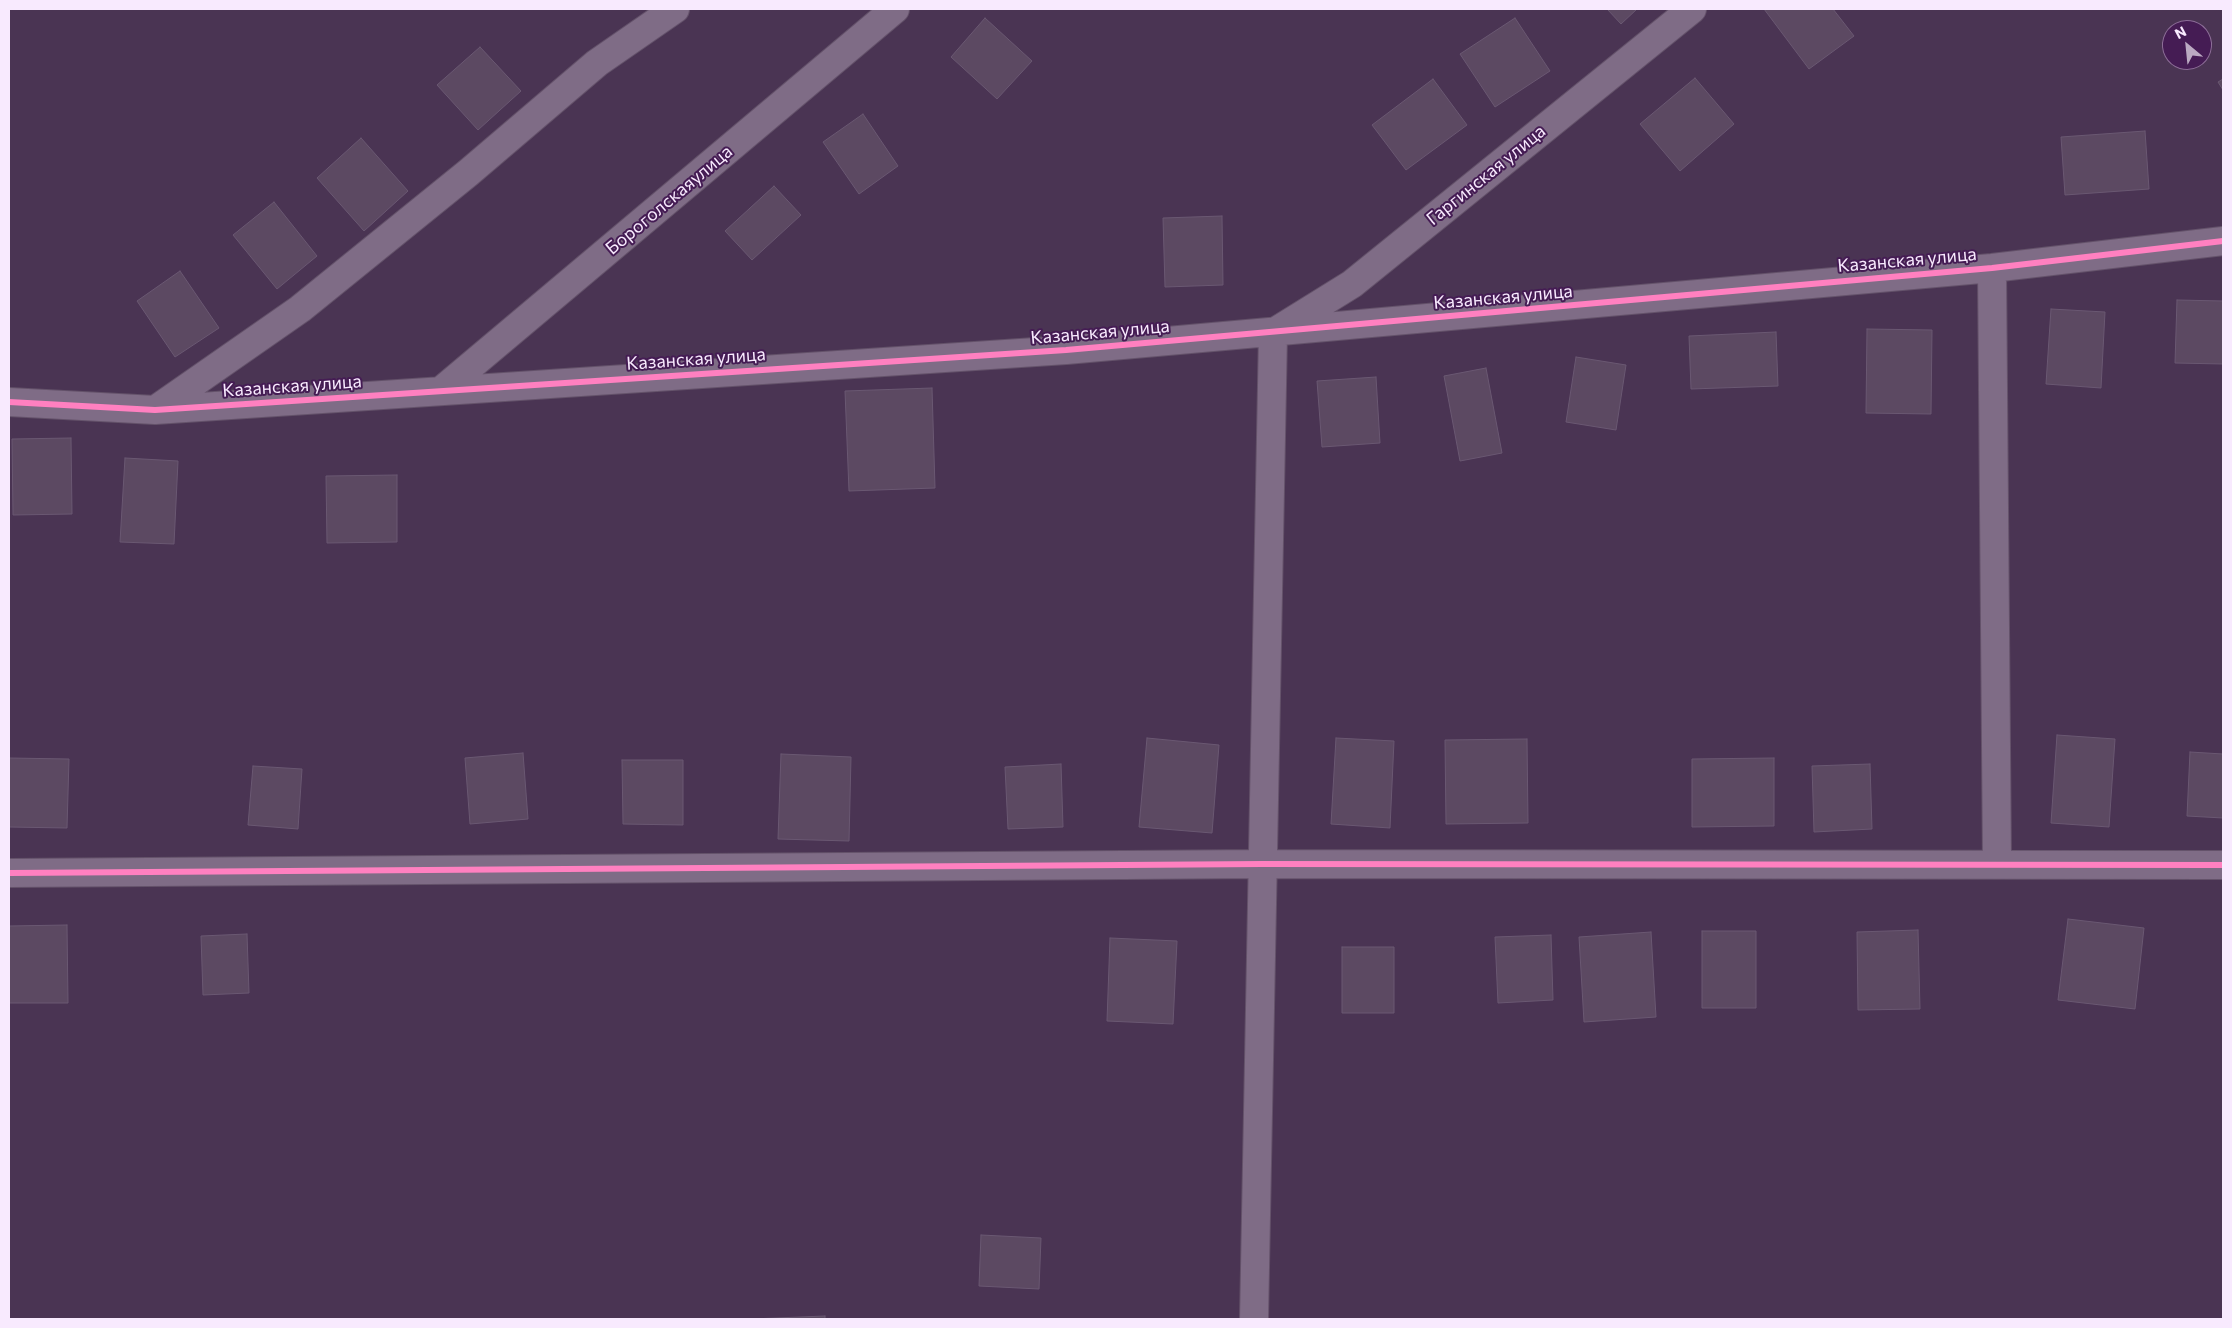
<!DOCTYPE html>
<meta charset="utf-8">
<style>
body{margin:0}
#map{position:relative;width:2232px;height:1328px;overflow:hidden;background:#4a3453;font-family:Commissioner,sans-serif}
canvas{display:block}
.frame{position:absolute;inset:0;border:10px solid #f8eafe;pointer-events:none}
.north{position:absolute;left:2162px;top:20px;width:50px;height:50px;box-sizing:border-box;background:#451c54;border:1px solid #8d6e98;border-radius:50%;rotate:332deg;font-size:14px;font-weight:700;line-height:20px;text-align:center;color:#f8eafe}
.north::after{content:'';display:block;margin:auto;width:18px;height:22px;background:#bbaac2;clip-path:polygon(50% 0,100% 100%,50% 72%,0 100%)}
</style>
<div id="map">
<canvas width="2232" height="1328"></canvas>
<div class="frame"></div>
<div class="north">N</div>
</div>
<script>
const ctx = document.querySelector('canvas').getContext('2d');
ctx.lineJoin = 'round';
function fillPath(path, color) {
  ctx.fillStyle = color;
  ctx.fill(path, 'evenodd');
}
function shape(rows) {
  const path = new Path2D();
  for (const r of rows) {
    path.moveTo(r[0], r[1]);
    for (let i = 2; i < r.length; i += 2) path.lineTo(r[i], r[i + 1]);
  }
  return path;
}
function strokePath(path, color, width, dash) {
  ctx.strokeStyle = color;
  ctx.lineWidth = width;
  ctx.lineCap = dash ? 'butt' : 'round';
  ctx.setLineDash(dash || []);
  ctx.stroke(path);
}
function drawText(font, color, halo, rows, align = 'center') {
  ctx.font = font + ' Commissioner,sans-serif';
  ctx.lineWidth = 4;
  ctx.setLineDash([]);
  ctx.textBaseline = 'middle';
  ctx.strokeStyle = halo;
  ctx.fillStyle = color;
  for (const [text, x, y, turn = 0] of rows) {
    ctx.save();
    ctx.translate(x, y);
    ctx.rotate((+turn || 0) * Math.PI / 180);
    ctx.textAlign = isNaN(turn) ? turn : align;
    if (halo) ctx.strokeText(text, 0, 0);
    ctx.fillText(text, 0, 0);
    ctx.restore();
  }
}
const building = shape([
 [1607,9,1637,9,1621,24,1607,9],
 [1764,9,1833,9,1854,36,1809,69,1764,9],
 [985,18,1032,61,997,99,951,57,985,18],
 [1515,18,1550,71,1495,107,1460,54,1515,18],
 [480,47,521,91,478,130,437,85,480,47],
 [1695,78,1734,124,1680,171,1640,124,1695,78],
 [1433,79,1467,125,1406,170,1372,125,1433,79],
 [2223,79,2223,90,2218,82,2223,79],
 [863,114,898,166,859,194,823,142,863,114],
 [2145,131,2149,189,2065,195,2061,137,2145,131],
 [361,138,408,191,364,231,317,178,361,138],
 [774,186,801,215,752,260,725,231,774,186],
 [274,202,317,256,277,289,233,235,274,202],
 [1222,216,1223,285,1165,287,1163,218,1222,216],
 [180,271,219,328,175,357,137,301,180,271],
 [2177,300,2223,301,2223,364,2175,363,2177,300],
 [2051,309,2105,312,2101,388,2046,384,2051,309],
 [1867,329,1932,330,1931,414,1866,413,1867,329],
 [1776,332,1778,386,1691,389,1689,336,1776,332],
 [1576,357,1626,365,1616,430,1566,422,1576,357],
 [1486,368,1502,453,1460,461,1444,376,1486,368],
 [1376,377,1380,443,1322,447,1317,381,1376,377],
 [932,388,935,488,849,491,845,391,932,388],
 [71,438,72,514,13,515,12,439,71,438],
 [125,458,178,461,174,544,120,542,125,458],
 [397,475,397,542,327,543,326,476,397,475],
 [2057,735,2115,739,2109,827,2051,823,2057,735],
 [1147,738,1219,745,1212,833,1139,827,1147,738],
 [1336,738,1394,741,1390,828,1331,824,1336,738],
 [1527,739,1528,823,1446,824,1445,740,1527,739],
 [2190,752,2223,754,2223,818,2187,816,2190,752],
 [523,753,528,819,470,824,465,758,523,753],
 [781,754,851,757,849,841,778,839,781,754],
 [9,758,69,759,67,828,9,827,9,758],
 [1774,758,1774,826,1692,827,1692,759,1774,758],
 [622,760,683,760,683,825,623,824,622,760],
 [1061,764,1063,827,1008,829,1005,767,1061,764],
 [1870,764,1872,829,1814,832,1812,766,1870,764],
 [253,766,302,769,298,829,248,825,253,766],
 [2068,919,2144,928,2135,1009,2058,1000,2068,919],
 [67,925,68,1003,9,1003,9,926,67,925],
 [1918,930,1920,1009,1858,1010,1857,932,1918,930],
 [1702,931,1756,931,1756,1008,1702,1008,1702,931],
 [1651,932,1656,1017,1584,1022,1579,937,1651,932],
 [247,934,249,993,203,995,201,936,247,934],
 [1551,935,1553,1000,1498,1003,1495,937,1551,935],
 [1110,938,1177,941,1173,1024,1107,1021,1110,938],
 [1342,947,1394,947,1394,1013,1342,1013,1342,947],
 [981,1235,1041,1238,1039,1289,979,1286,981,1235],
 [825,1316,825,1319,751,1319,825,1316]
]);
const minor = shape([
 [1992,268,1997,865],
 [442,390,895,9],
 [9,402,155,410,1066,350,1992,268,2223,241],
 [155,410,300,309,468,173,597,63,675,9],
 [9,873,1262,864,2223,865],
 [1254,1319,1273,333,1352,284,1692,9]
]);
const cycleway = shape([
 [9,402,155,410,1066,350,1992,268,2223,241],
 [9,873,1262,864,2223,865]
]);
const streetNames = [
 ["Гаргинская улица",1486,175,-39],
 ["Бороголскаяулица",669,200,-40],
 ["Казанская улица",1907,260,-5],
 ["Казанская улица",1503,297,-5],
 ["Казанская улица",1100,332,-5],
 ["Казанская улица",696,359,-4],
 ["Казанская улица",292,386,-4]
];
fillPath(building, '#5c4962');
strokePath(building, '#6a5872', 1);
strokePath(minor, '#64526a', 30);
strokePath(minor, '#7f6c86', 28);
strokePath(cycleway, '#ff80c0', 6);
drawText('18px', '#f8eafe', '#451c54', streetNames);
</script>
